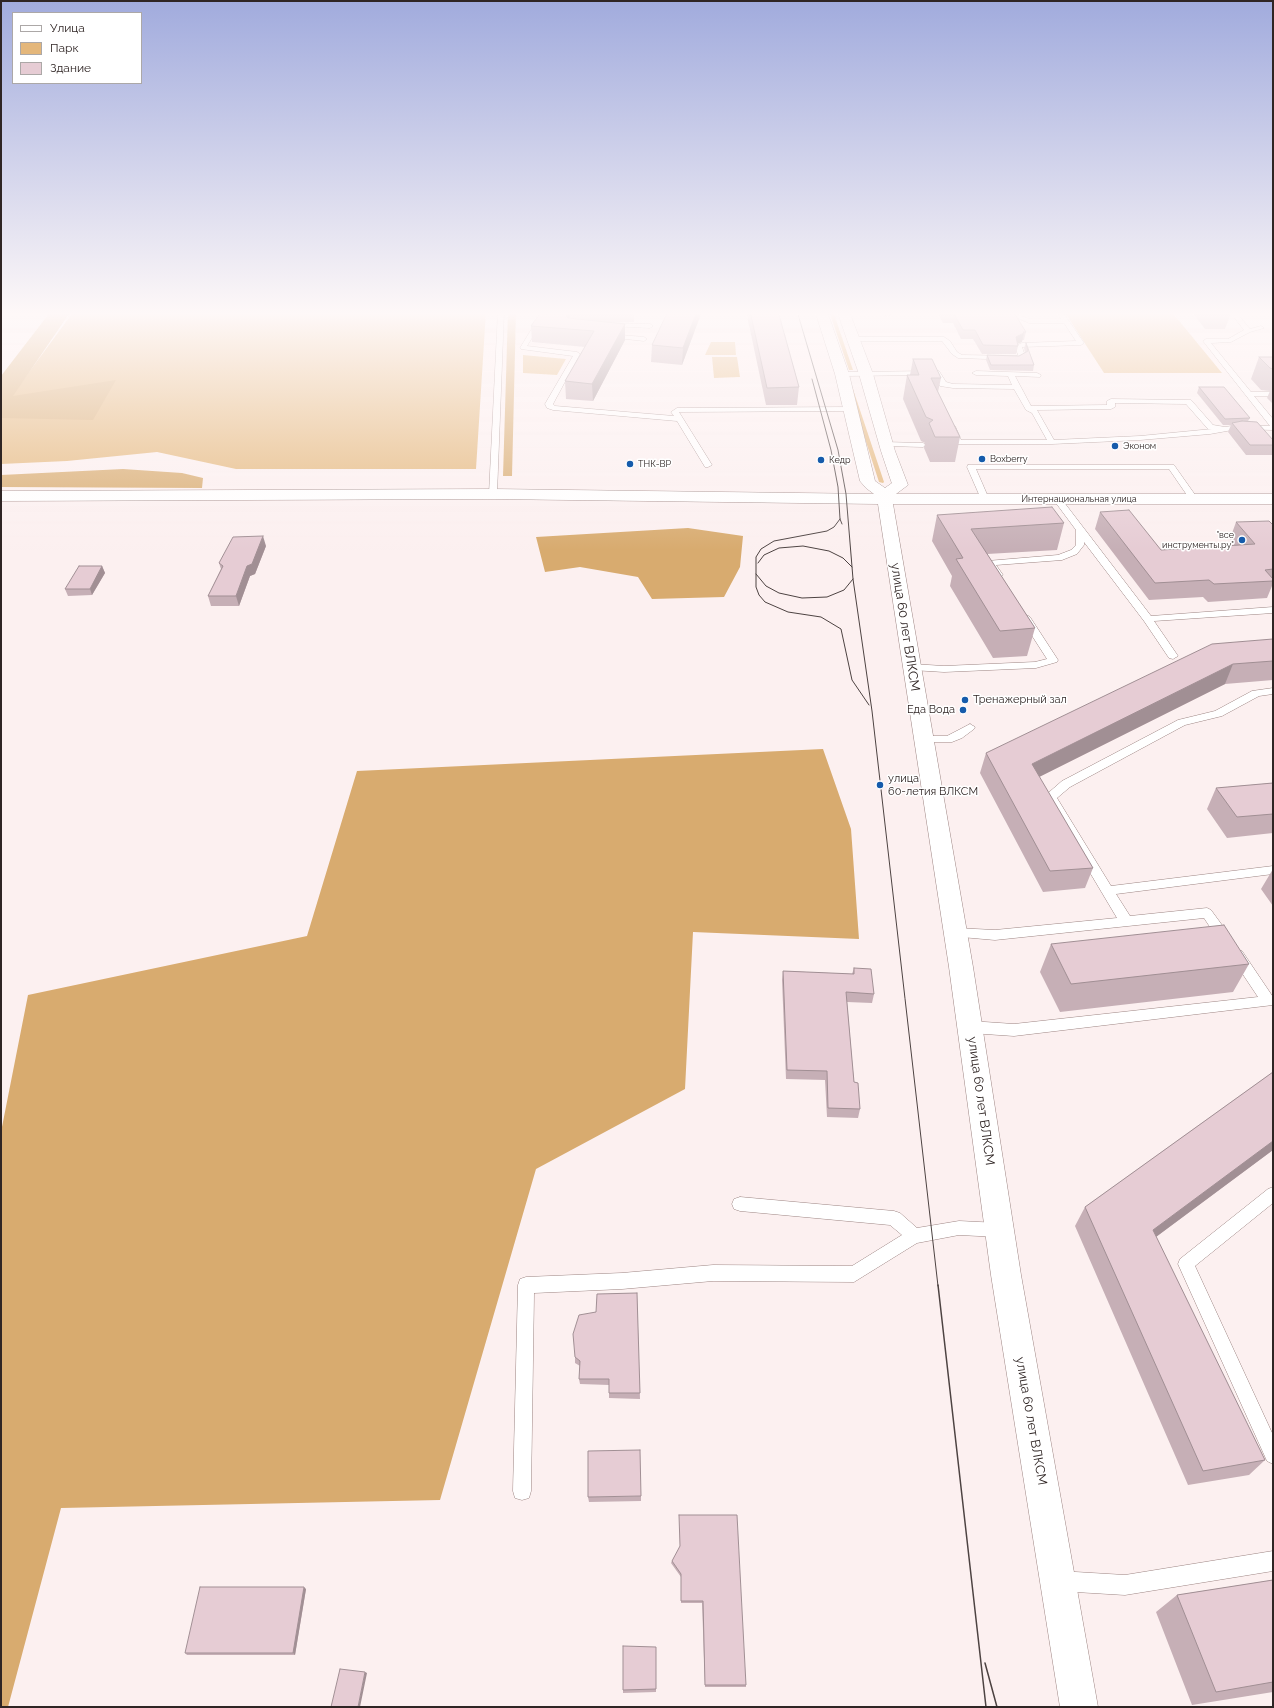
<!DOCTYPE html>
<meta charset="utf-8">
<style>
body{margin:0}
#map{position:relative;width:1274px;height:1708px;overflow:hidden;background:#fcf0f0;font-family:Raleway,sans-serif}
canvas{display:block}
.frame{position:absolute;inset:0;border:2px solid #2f2524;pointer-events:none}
.legend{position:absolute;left:12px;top:12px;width:130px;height:72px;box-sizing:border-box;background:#fff;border:1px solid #aca8a7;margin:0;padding:5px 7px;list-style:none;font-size:12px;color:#2f2524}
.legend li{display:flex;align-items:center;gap:8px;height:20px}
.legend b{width:20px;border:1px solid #aca8a7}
</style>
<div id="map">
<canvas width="1274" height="1708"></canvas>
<div class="frame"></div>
<ul class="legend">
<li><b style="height:5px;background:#fff"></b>Улица</li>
<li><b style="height:11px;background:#e4b77b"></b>Парк</li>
<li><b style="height:11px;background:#e6ccd4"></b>Здание</li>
</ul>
</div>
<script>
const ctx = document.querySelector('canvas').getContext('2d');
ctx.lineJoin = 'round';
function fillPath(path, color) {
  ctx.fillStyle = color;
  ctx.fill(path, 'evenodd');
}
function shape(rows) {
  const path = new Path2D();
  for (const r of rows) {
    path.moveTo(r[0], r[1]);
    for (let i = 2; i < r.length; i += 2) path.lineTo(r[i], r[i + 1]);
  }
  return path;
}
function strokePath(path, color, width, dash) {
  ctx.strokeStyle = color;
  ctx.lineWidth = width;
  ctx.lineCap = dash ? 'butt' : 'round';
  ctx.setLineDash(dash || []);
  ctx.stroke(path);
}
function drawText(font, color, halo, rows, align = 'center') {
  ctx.font = font + ' Raleway,sans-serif';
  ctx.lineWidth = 3;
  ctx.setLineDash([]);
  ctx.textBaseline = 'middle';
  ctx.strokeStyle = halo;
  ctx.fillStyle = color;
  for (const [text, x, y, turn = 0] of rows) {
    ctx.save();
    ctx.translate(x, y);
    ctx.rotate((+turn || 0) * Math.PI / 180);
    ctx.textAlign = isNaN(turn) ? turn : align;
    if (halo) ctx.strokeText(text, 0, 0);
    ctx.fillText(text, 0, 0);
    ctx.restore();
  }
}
const green = shape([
 [74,311,486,311,476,469,236,469,157,452,67,461,1,464,1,410],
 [829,311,833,311,853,370,849,370],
 [1064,311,1171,311,1222,373,1104,373],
 [711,342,735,342,736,355,705,355],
 [523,355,566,359,557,375,523,373],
 [712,357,737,357,740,377,714,378],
 [845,377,849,377,884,482,883,483,879,482]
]);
const forest = shape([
 [51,311,71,311,13,396,116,380,93,420,1,418,1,376],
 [508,311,516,311,512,476,503,476],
 [123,469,182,473,203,478,202,488,1,487,1,475],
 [688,528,743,536,740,567,724,597,652,599,638,577,580,567,545,572,536,537],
 [823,749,851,829,859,939,693,932,685,1089,536,1169,440,1500,61,1508,8,1707,1,1707,1,1132,28,995,307,936,357,771]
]);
const lane = shape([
 [1,311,5,311,1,314,1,311],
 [498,311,504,311,497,494,493,496,489,494,498,311],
 [883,311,889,311,891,315,886,316,883,311],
 [1011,311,1017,311,1019,315,1030,319,1061,319,1056,311,1062,311,1084,343,1081,345,1022,347,1025,356,1017,360,958,358,952,354,942,341,854,341,851,339,854,337,944,337,950,341,957,352,962,355,1016,356,1018,355,1015,346,1022,343,1076,341,1064,323,1029,323,1015,317,1011,311],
 [1229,311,1235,311,1250,329,1261,326,1264,328,1250,332,1231,342,1211,343,1251,392,1273,392,1273,396,1254,396,1273,419,1273,430,1238,429,1210,434,1140,440,1052,444,958,444,954,442,948,428,949,426,955,426,961,440,1047,440,1032,413,1026,410,1014,389,953,388,940,386,934,375,842,376,838,374,842,372,936,371,939,371,946,382,953,384,1012,385,1008,376,976,375,972,373,976,371,1037,373,1041,375,1040,377,1015,376,1031,406,1107,405,1107,401,1111,399,1188,400,1191,400,1213,425,1225,427,1238,425,1270,426,1203,341,1206,339,1228,339,1244,330,1229,311],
 [1115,403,1186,404,1208,429,1212,429,1140,436,1054,440,1037,410,1111,409,1115,407,1115,403],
 [537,323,540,325,527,346,577,352,580,354,553,404,555,406,674,416,671,412,677,408,850,407,854,409,850,411,679,412,712,465,708,467,705,467,677,421,553,410,547,408,545,404,573,356,521,349,520,348,534,325,537,323],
 [609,323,650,324,653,326,650,328,607,326,606,325,609,323],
 [609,334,644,337,647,339,644,341,607,337,606,336,609,334],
 [883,442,923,443,927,445,923,447,886,446,882,444,883,442],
 [968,465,1174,465,1198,499,1194,502,1191,501,1169,469,976,469,989,499,985,502,981,499,967,467,968,465],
 [1057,496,1060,497,1151,616,1273,607,1273,613,1154,621,1178,656,1173,659,1169,658,1144,621,1084,542,1084,545,1077,554,1062,560,996,565,1003,575,1001,577,995,577,985,563,987,561,1058,555,1071,550,1076,545,1076,530,1053,499,1057,496],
 [1025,614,1030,617,1058,660,1057,662,1036,668,944,672,912,670,907,667,912,664,944,666,1035,662,1047,659,1020,617,1025,614],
 [1273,688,1273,694,1259,696,1222,716,1185,725,1070,787,1057,798,1111,886,1273,866,1273,874,1116,894,1130,916,1207,908,1211,910,1230,936,1231,939,1230,942,1225,944,1220,942,1204,918,995,940,950,936,949,933,950,930,955,928,995,930,1117,918,1045,797,1047,794,1062,781,1178,720,1215,711,1252,691,1273,688],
 [970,724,975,727,974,729,962,738,952,742,923,742,919,741,918,739,919,737,923,736,947,736,970,724],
 [1237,950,1242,951,1273,997,1273,1005,1014,1036,970,1033,965,1031,963,1027,965,1023,970,1021,1014,1024,1258,997,1230,955,1232,951,1237,950],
 [1273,1187,1273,1203,1195,1266,1273,1435,1273,1464,1267,1461,1178,1264,1180,1259,1268,1189,1273,1187],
 [740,1197,894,1211,900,1213,917,1228,959,1221,999,1223,1005,1225,1007,1230,1005,1235,999,1237,959,1235,917,1243,854,1282,713,1281,622,1289,534,1293,531,1491,529,1498,522,1500,515,1498,513,1491,518,1285,520,1279,526,1277,622,1273,713,1265,852,1266,902,1235,890,1225,740,1211,734,1209,732,1204,734,1199,740,1197],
 [1273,1551,1273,1571,1125,1595,1059,1591,1052,1588,1049,1581,1052,1574,1059,1571,1125,1575,1273,1551]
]);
const secondary = shape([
 [815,311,827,311,849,374,875,481,885,488,892,483,891,481,881,451,859,374,837,311,849,311,873,374,895,451,908,485,896,494,1273,494,1273,504,893,504,973,967,1021,1275,1098,1707,1060,1707,991,1275,949,967,878,504,493,499,1,501,1,491,493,489,874,494,866,488,860,481,835,374,815,311]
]);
const tramFar1 = shape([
 [797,311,838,450,846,494,853,579,872,711,938,1286],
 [812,379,831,450,838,487,840,519,842,524],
 [840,519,834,527,827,531,774,541,761,549,756,557,756,587,759,595,765,602,788,612,821,617,841,629,852,680,869,705],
 [758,563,764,555,779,548,803,546,829,551,843,558,852,567],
 [756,574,766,586,779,593,802,598,827,597,844,590,853,579]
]);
const tram = shape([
 [938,1285,986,1707],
 [985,1663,997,1707]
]);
const wall = shape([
 [546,311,634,311,634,322,605,322,625,324,625,340,593,401,566,399,565,381,585,347,532,342,531,326,546,312],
 [702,311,682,365,651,362,652,345],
 [746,311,778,311,799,387,797,405,766,405],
 [937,311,1013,311,1026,332,1024,340,1022,340,1022,342,1017,344,1018,346,1016,354,982,354,973,339,961,339,953,323,943,323],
 [1191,311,1229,311,1231,313,1225,329,1205,329],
 [1026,343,1034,365,1033,371,990,370,986,360,987,355,1019,356,1025,353,1024,348],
 [1259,357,1273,357,1273,404,1267,398,1270,391,1261,390,1251,379],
 [913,359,941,378,938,392,960,437,955,462,930,462,924,448,925,443,921,441,903,399,907,375,910,375],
 [1199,387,1250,418,1248,421,1273,440,1273,455,1246,455,1228,432,1231,425,1223,425,1197,393],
 [1100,512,1161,550,1235,546,1230,539,1236,522,1273,525,1273,586,1272,586,1267,598,1208,602,1203,597,1149,600,1095,529],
 [937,515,1064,523,1057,550,987,554,1035,628,1027,656,993,658,950,586,952,576,932,541],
 [266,546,255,574,250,576,239,606,211,606,208,596,221,569,219,563],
 [102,566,105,573,92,595,68,596,65,589],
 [1273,639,1273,680,1225,684,1039,777,1093,868,1085,888,1043,892,980,773,986,753],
 [1273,783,1273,833,1227,838,1207,809,1216,788],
 [1273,869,1273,906,1261,889],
 [1051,944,1249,964,1233,992,1060,1012,1040,972],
 [854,968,874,994,872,1003,847,1002,854,1082,860,1109,858,1118,827,1117,825,1080,786,1079,782,980,783,971,852,974],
 [1273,1072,1273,1150,1156,1237,1265,1460,1249,1475,1188,1485,1075,1226,1085,1207],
 [637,1293,640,1399,609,1398,609,1385,580,1384,579,1379,580,1366,575,1363,575,1357,596,1312],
 [641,1496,641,1501,589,1502,588,1497],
 [680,1547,746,1685,746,1687,705,1687,702,1603,681,1603,681,1577,671,1563,672,1561],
 [1273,1580,1273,1692,1192,1705,1156,1612,1177,1595],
 [306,1589,295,1655,187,1655,185,1653],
 [623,1646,656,1689,656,1692,623,1693]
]);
const shadedWall = shape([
 [697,311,702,311,682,365,683,348],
 [569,313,570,329,566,316],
 [625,324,625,340,593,401,592,384],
 [1024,333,1022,342,1014,345,1016,337],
 [263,536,266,546,255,574,250,576,239,606,236,596,247,566],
 [102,566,105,573,92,595,90,589],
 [1233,664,1225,684,1025,784,1032,764],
 [1273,1141,1273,1150,1141,1248,1153,1230],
 [304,1587,306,1589,295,1655,293,1653],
 [365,1672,367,1673,360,1707,358,1707]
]);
const building = shape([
 [668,311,697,311,683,348,652,345,668,311],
 [750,311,778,311,799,387,767,388,750,311],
 [943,311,1013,311,1026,332,1023,332,1024,333,1016,337,1018,346,983,345,975,330,963,330,954,314,944,314,943,311],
 [1209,311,1229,311,1231,313,1210,312,1209,311],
 [541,312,569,313,566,316,568,318,625,324,592,384,565,381,594,331,531,326,541,312],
 [1026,343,1034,365,991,365,987,355,1019,356,1028,351,1026,343],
 [1259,357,1273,357,1273,369,1270,368,1259,357],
 [913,359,932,359,941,378,931,378,960,437,935,437,929,423,933,420,926,417,907,375,919,375,913,359],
 [1199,387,1224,387,1250,418,1225,419,1199,387],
 [1242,421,1257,422,1273,440,1273,445,1250,445,1232,423,1242,421],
 [1052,507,1064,523,971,529,1035,628,1000,631,956,559,963,558,937,515,1052,507],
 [1129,510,1161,550,1255,544,1236,522,1269,521,1273,525,1273,569,1265,570,1273,579,1273,581,1214,584,1209,580,1155,583,1100,512,1129,510],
 [263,536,252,564,247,566,236,596,208,596,223,566,219,563,233,537,263,536],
 [79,566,102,566,90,589,65,589,79,566],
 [1273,639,1273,661,1233,664,1032,764,1093,868,1050,871,986,753,1212,644,1273,639],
 [1273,783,1273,814,1237,817,1216,788,1273,783],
 [1224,925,1249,964,1071,984,1051,944,1224,925],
 [854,968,871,969,874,994,846,992,854,1082,858,1083,860,1109,828,1108,827,1071,787,1070,783,971,854,974,854,968],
 [1273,1072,1273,1141,1153,1230,1265,1460,1203,1471,1085,1207,1273,1072],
 [637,1293,640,1393,609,1393,609,1379,579,1379,580,1361,575,1357,573,1334,579,1315,596,1312,597,1294,637,1293],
 [640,1450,641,1496,588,1497,588,1451,640,1450],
 [679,1515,737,1515,746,1685,705,1685,703,1601,681,1601,681,1574,672,1561,680,1546,679,1515],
 [1273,1580,1273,1682,1216,1692,1177,1595,1273,1580],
 [200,1587,304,1587,293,1653,185,1653,200,1587],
 [623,1646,656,1647,656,1689,623,1690,623,1646],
 [340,1669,365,1672,358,1707,331,1707,340,1669]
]);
const markers = [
 [1115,446,4,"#155bab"],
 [982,459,4,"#155bab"],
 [821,460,4,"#155bab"],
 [630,464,4,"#155bab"],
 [1242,540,4,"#155bab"],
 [965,700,4,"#155bab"],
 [963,710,4,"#155bab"],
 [880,785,4,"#155bab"]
];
const farPoinames = [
 ["Эконом",1123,446],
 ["Boxberry",990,459],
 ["Кедр",829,460],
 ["ТНК-ВР",638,464],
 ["\"все",1234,535,"right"],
 ["инструменты.ру\"",1234,545,"right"]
];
const farStreetnames = [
 ["Интернациональная улица",1079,499]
];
const poiNames = [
 ["Тренажерный зал",973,700],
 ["Еда Вода",955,710,"right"],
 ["улица",888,779],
 ["60-летия ВЛКСМ",888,792]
];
const nearStreetnames = [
 ["улица 60 лет ВЛКСМ",905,627,81],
 ["улица 60 лет ВЛКСМ",981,1101,82],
 ["улица 60 лет ВЛКСМ",1031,1421,80]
];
fillPath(green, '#e4b77b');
fillPath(forest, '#d8ab6f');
strokePath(lane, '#9d8583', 1);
strokePath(secondary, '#9d8583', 1);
fillPath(lane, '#fff');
fillPath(secondary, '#fff');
strokePath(tramFar1, '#4c4241', 1);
strokePath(tram, '#4c4241', 1.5);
fillPath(wall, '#c6afb6');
fillPath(shadedWall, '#a18f94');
fillPath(building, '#e6ccd4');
strokePath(building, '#a18f94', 1);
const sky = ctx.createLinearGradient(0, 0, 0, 550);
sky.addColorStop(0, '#a1abdd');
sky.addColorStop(0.57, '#fef8f8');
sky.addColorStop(1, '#fef8f800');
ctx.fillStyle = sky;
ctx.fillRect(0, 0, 1274, 550);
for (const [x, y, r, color] of markers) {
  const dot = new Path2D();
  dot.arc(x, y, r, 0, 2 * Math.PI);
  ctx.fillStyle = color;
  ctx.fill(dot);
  strokePath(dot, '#fff', 1.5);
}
drawText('9px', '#2f2524', '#fff', farPoinames, 'left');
drawText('9px', '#2f2524', '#fff', farStreetnames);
drawText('11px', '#2f2524', '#fff', poiNames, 'left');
drawText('13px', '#2f2524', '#fff', nearStreetnames);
</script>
